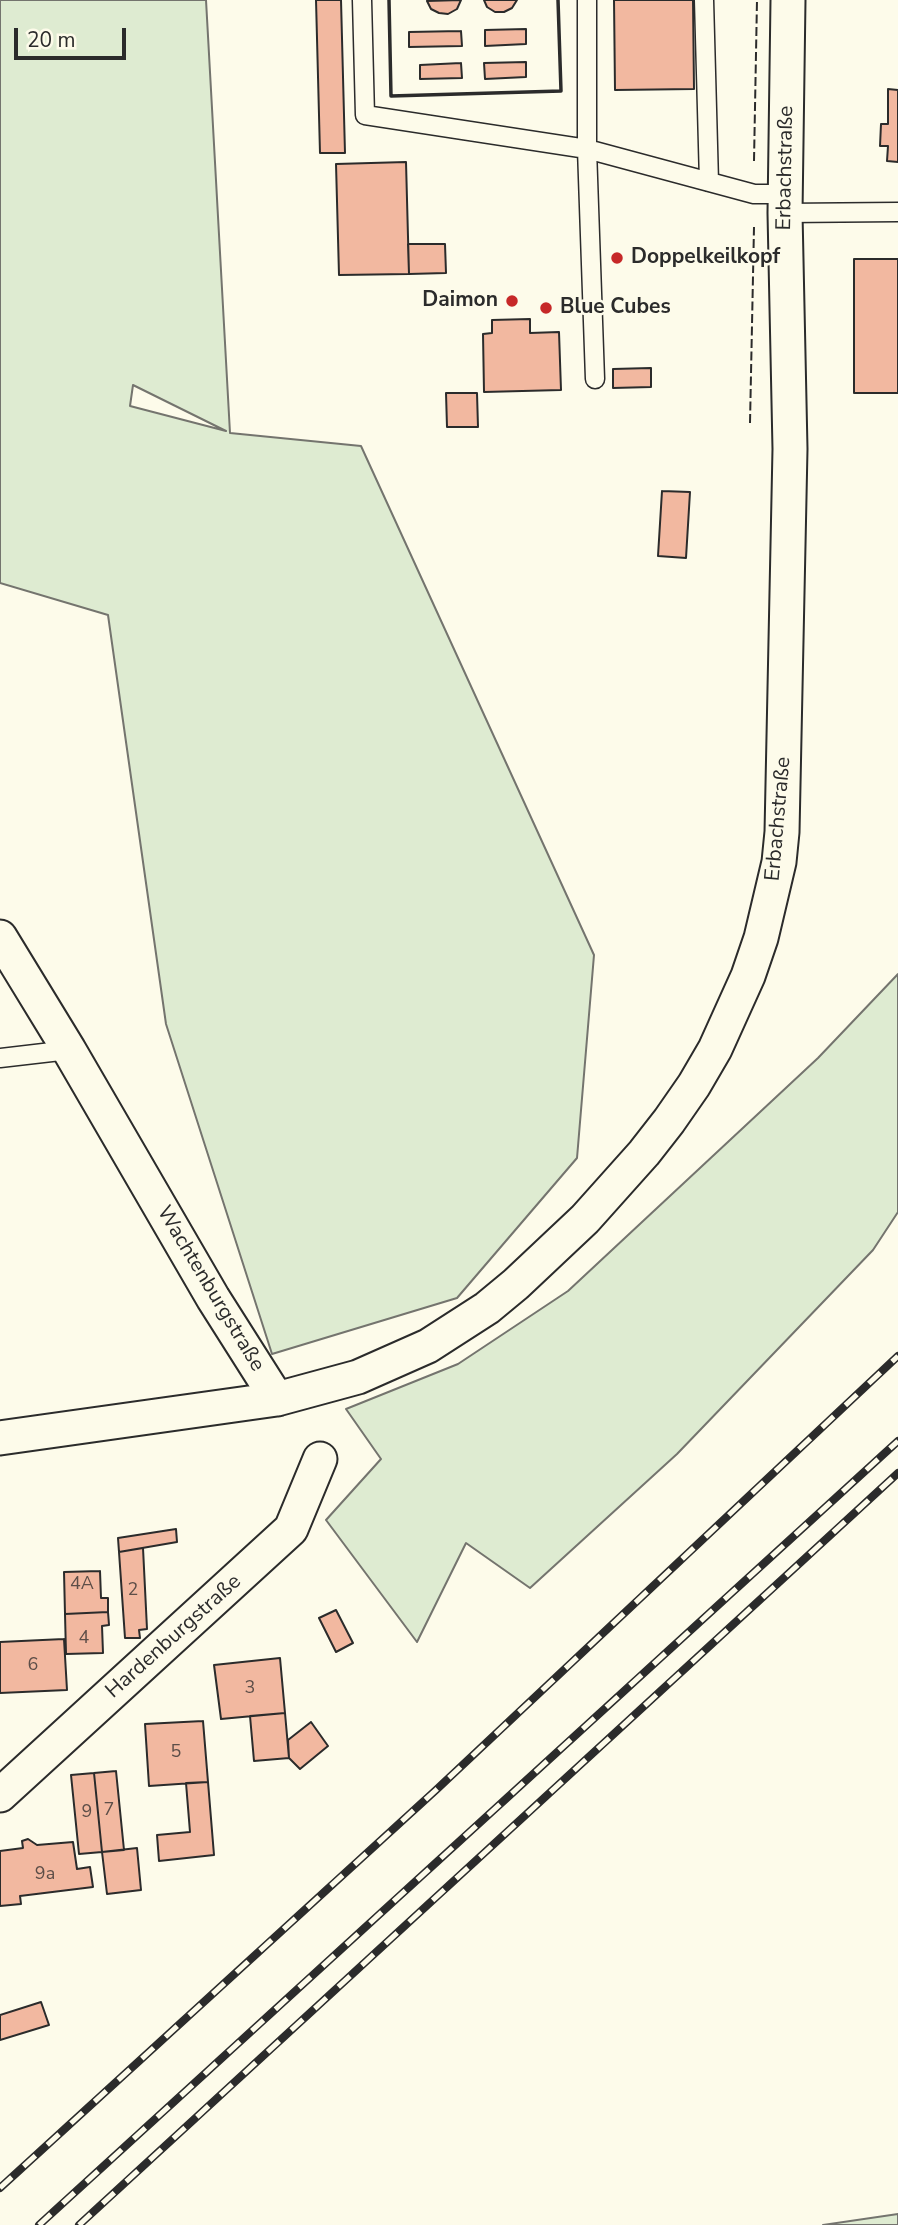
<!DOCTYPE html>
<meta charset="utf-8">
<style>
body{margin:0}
#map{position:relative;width:898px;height:2225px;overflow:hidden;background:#fdfbea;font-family:"Nunito Sans",sans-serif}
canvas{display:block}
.scale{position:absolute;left:14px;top:28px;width:112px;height:32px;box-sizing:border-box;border:4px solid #2b2b2b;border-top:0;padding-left:9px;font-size:21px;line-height:24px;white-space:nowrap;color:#2b2b2b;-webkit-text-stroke:5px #fdfbea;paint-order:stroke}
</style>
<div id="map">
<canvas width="898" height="2225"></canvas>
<div class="scale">20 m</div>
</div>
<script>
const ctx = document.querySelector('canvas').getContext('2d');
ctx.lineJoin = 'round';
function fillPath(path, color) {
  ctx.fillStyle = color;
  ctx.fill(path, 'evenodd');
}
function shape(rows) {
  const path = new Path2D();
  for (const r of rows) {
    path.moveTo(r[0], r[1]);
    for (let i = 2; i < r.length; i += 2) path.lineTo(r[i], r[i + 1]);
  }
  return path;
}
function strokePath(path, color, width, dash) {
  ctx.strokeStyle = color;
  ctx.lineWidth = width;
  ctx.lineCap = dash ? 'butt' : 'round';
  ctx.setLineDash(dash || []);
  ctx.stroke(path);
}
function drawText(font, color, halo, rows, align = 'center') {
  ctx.font = font + ' "Nunito Sans",sans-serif';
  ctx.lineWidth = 5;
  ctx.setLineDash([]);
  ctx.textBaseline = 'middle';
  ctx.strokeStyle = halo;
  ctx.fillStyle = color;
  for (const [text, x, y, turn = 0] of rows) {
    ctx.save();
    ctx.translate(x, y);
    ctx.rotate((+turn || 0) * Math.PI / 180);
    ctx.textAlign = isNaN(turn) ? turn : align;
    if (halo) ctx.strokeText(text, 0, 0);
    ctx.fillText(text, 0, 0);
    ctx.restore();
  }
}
const green = shape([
 [0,0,206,0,230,433,361,446,594,955,577,1158,457,1298,272,1354,166,1024,108,615,0,583,0,0],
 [133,385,226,431,130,406,133,385],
 [898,974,898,1212,873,1250,677,1454,530,1588,466,1543,417,1642,326,1520,381,1459,346,1409,458,1364,568,1291,818,1058,898,974],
 [898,2214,898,2225,823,2225,898,2214]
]);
const building = shape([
 [316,0,341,0,345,153,320,153,316,0],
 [461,0,457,9,448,14,439,13,431,9,427,1,461,0],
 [484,0,517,0,512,8,504,12,495,12,487,7,484,0],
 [614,0,693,0,694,89,615,90,614,0],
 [526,29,526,44,485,46,485,30,526,29],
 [461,31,462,46,409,47,409,32,461,31],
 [526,62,526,77,485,79,484,63,526,62],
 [461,63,462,78,420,79,420,65,461,63],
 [888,89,898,90,898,162,887,161,888,146,880,146,881,124,888,124,888,89],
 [406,162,409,274,339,275,336,164,406,162],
 [408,244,445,244,446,273,409,274,408,244],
 [854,259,898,259,898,393,854,393,854,259],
 [530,319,530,333,559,332,561,390,484,392,483,334,492,333,492,320,530,319],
 [651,368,651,387,613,388,613,369,651,368],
 [446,393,477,393,478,427,447,427,446,393],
 [662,491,690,492,686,558,658,556,662,491],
 [176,1529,177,1542,119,1552,118,1538,176,1529],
 [143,1548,147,1629,139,1630,140,1638,125,1638,119,1552,143,1548],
 [100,1571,101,1598,108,1598,108,1612,65,1614,64,1572,100,1571],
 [336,1610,353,1643,336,1652,319,1618,336,1610],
 [108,1612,109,1625,102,1626,103,1653,66,1654,65,1614,108,1612],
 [64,1639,67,1690,0,1693,0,1642,64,1639],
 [280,1658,285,1713,221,1719,214,1665,280,1658],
 [285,1713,289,1758,254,1761,250,1716,285,1713],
 [203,1721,208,1782,149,1786,145,1724,203,1721],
 [311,1722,328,1746,300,1769,289,1758,288,1740,311,1722],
 [116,1771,124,1850,102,1852,94,1773,116,1771],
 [94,1773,102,1852,79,1854,71,1775,94,1773],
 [208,1782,214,1855,159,1861,157,1835,190,1832,186,1783,208,1782],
 [28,1839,37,1845,73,1842,77,1869,90,1867,93,1887,20,1896,21,1904,0,1906,0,1851,23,1848,22,1841,28,1839],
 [137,1848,141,1890,107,1894,102,1852,137,1848],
 [41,2002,49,2025,0,2040,0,2015,41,2002]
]);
const service = shape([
 [362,0,365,115,587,149,754,194,785,194],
 [587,0,587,149,595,379],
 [704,0,709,182],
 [785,213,898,212],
 [0,1058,69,1050]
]);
const minor = shape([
 [0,937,69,1050,213,1298,277,1399],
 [0,1438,277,1399,358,1377,428,1346,487,1308,516,1284,585,1219,644,1153,669,1121,694,1085,715,1049,748,976,761,938,779,862,782,832,790,449,785,213,788,0],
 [0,1795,291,1529,320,1459]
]);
const rail = shape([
 [0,2188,436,1790,898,1356],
 [39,2225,898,1441],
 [79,2225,898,1473]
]);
const fence = shape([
 [754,161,757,0],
 [750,423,754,227]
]);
const wall = shape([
 [389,0,391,96,561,91,558,0]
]);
const markers = [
 [617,258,7,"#c62828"],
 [512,301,7,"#c62828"],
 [546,308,7,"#c62828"]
];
const numberNames = [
 ["4A",82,1585],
 ["2",133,1591],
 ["4",84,1639],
 ["6",33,1666],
 ["3",250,1689],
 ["5",176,1753],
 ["7",109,1811],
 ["9",87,1813],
 ["9a",45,1875]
];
const streetNames = [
 ["Erbachstraße",786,168,-89],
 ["Erbachstraße",779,819,-85],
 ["Wachtenburgstraße",210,1289,59],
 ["Hardenburgstraße",174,1637,-42]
];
const poiNames = [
 ["Doppelkeilkopf",631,258],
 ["Daimon",498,301,"right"],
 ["Blue Cubes",560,308]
];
fillPath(green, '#deebd1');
strokePath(green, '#74746e', 2);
fillPath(building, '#f2b8a0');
strokePath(building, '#2b2b2b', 2);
strokePath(service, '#2b2b2b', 21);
strokePath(minor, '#2b2b2b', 37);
strokePath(service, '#fdfbea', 18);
strokePath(minor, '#fdfbea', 33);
strokePath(rail, '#2b2b2b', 8);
strokePath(rail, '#fdfbea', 5, [16]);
strokePath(fence, '#2b2b2b', 2, [9, 3.5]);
strokePath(wall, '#2b2b2b', 3.5);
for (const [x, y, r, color] of markers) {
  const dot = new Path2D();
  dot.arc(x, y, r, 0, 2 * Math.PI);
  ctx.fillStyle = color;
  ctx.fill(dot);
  strokePath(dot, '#fdfbea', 2.5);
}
drawText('18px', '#5d4e48', null, numberNames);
drawText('21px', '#2b2b2b', '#fdfbea', streetNames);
drawText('bold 21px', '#2b2b2b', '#fdfbea', poiNames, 'left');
</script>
